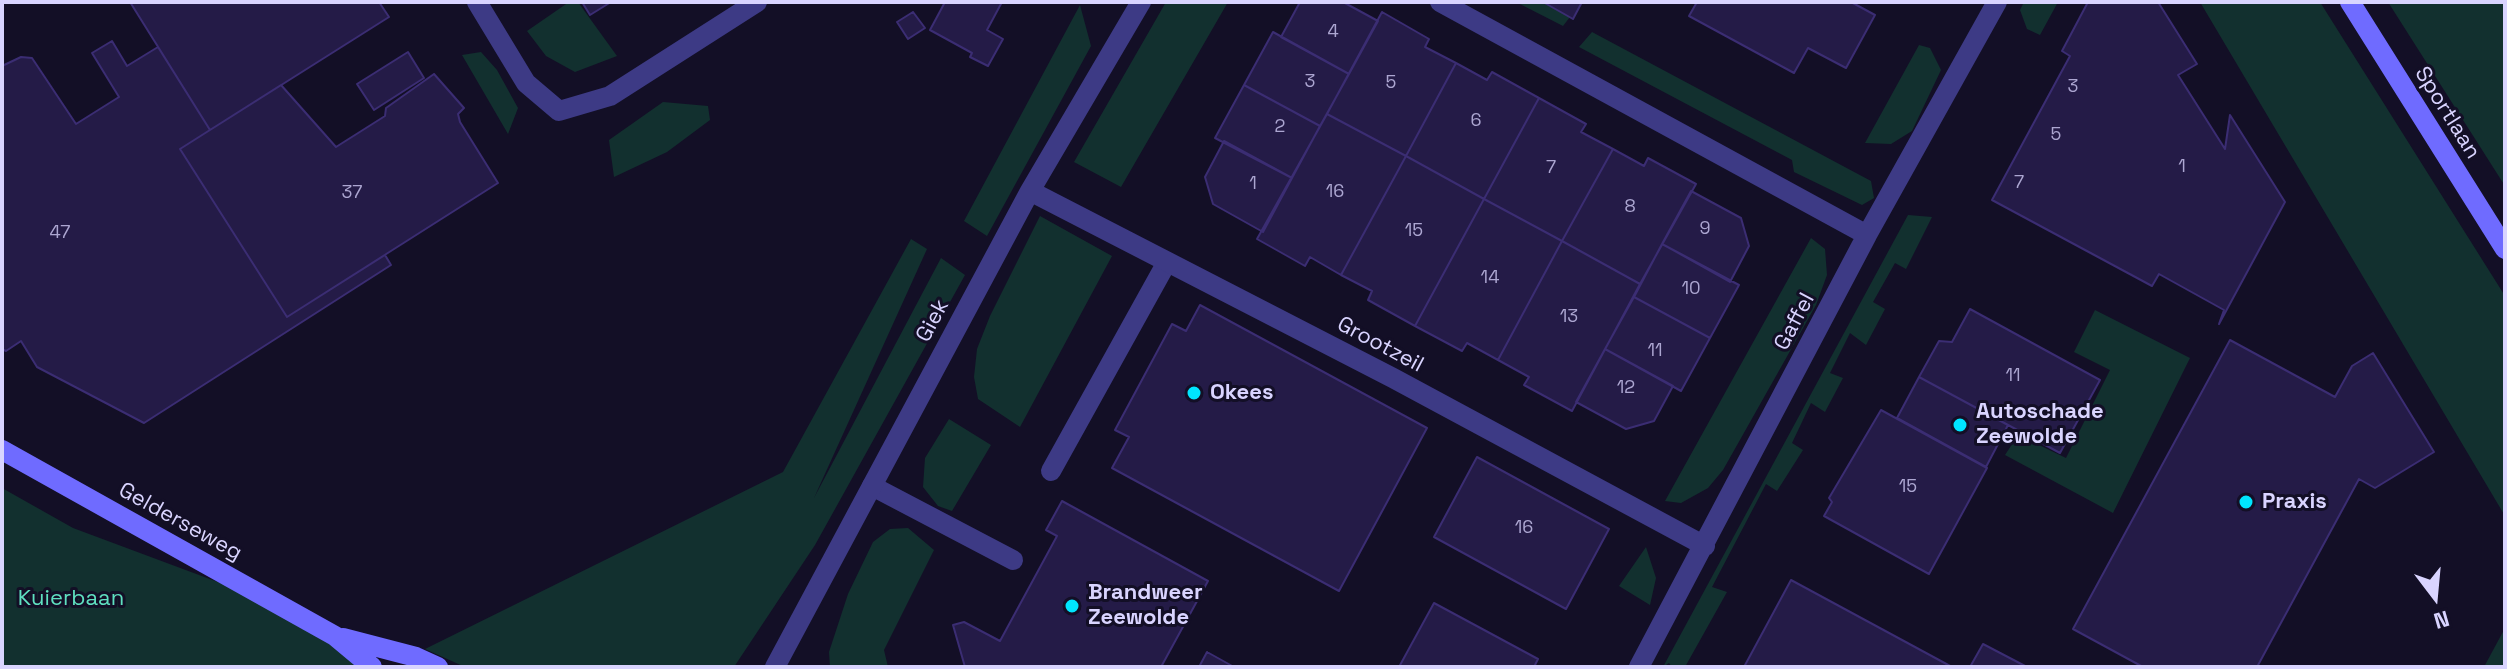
<!DOCTYPE html>
<style>
body{margin:0}
#map{position:relative;width:2507px;height:669px;overflow:hidden;background:#130f26;font-family:"Space Grotesk",sans-serif}
canvas{display:block}
.frame{position:absolute;inset:0;border:4px solid #d9d4ff;pointer-events:none}
.north{position:absolute;left:2395px;top:557px;width:80px;height:80px;-webkit-text-stroke:6px #130f26;paint-order:stroke;rotate:164deg;font-size:22px;font-weight:700;line-height:32px;text-align:center;color:#d9d4ff}
.north::after{content:'';display:block;margin:auto;width:28px;height:36px;background:#d9d4ff;clip-path:polygon(50% 0,100% 100%,50% 72%,0 100%)}
</style>
<div id="map">
<canvas width="2507" height="669"></canvas>
<div class="frame"></div>
<div class="north">N</div>
</div>
<script>
const ctx = document.querySelector('canvas').getContext('2d');
ctx.lineJoin = 'round';
function fillPath(path, color) {
  ctx.fillStyle = color;
  ctx.fill(path, 'evenodd');
}
function shape(rows) {
  const path = new Path2D();
  for (const r of rows) {
    path.moveTo(r[0], r[1]);
    for (let i = 2; i < r.length; i += 2) path.lineTo(r[i], r[i + 1]);
  }
  return path;
}
function strokePath(path, color, width, dash) {
  ctx.strokeStyle = color;
  ctx.lineWidth = width;
  ctx.lineCap = dash ? 'butt' : 'round';
  ctx.setLineDash(dash || []);
  ctx.stroke(path);
}
function drawText(font, color, halo, rows, align = 'center') {
  ctx.font = font + ' "Space Grotesk",sans-serif';
  ctx.lineWidth = 6;
  ctx.setLineDash([]);
  ctx.textBaseline = 'middle';
  ctx.strokeStyle = halo;
  ctx.fillStyle = color;
  for (const [text, x, y, turn = 0] of rows) {
    ctx.save();
    ctx.translate(x, y);
    ctx.rotate((+turn || 0) * Math.PI / 180);
    ctx.textAlign = isNaN(turn) ? turn : align;
    if (halo) ctx.strokeText(text, 0, 0);
    ctx.fillText(text, 0, 0);
    ctx.restore();
  }
}
const green = shape([
 [569,2,578,2,617,56,575,72,546,56,527,31],
 [1166,2,1228,2,1121,187,1074,162],
 [1516,2,1543,2,1570,17,1563,26],
 [2024,2,2058,2,2040,35,2027,29,2020,10],
 [2200,2,2320,2,2505,296,2505,516],
 [2388,2,2505,2,2505,186],
 [1080,5,1091,46,987,236,964,221],
 [1592,32,1871,181,1874,198,1862,205,1794,172,1792,160,1579,47],
 [1919,45,1930,48,1941,70,1912,131,1891,144,1865,143],
 [481,52,497,70,518,108,508,134,462,55],
 [663,102,708,106,710,120,667,152,614,177,609,140],
 [1908,215,1932,217,1906,269,1895,263,1873,302,1885,309,1866,345,1850,333,1830,373,1843,378,1825,412,1811,403,1792,443,1803,450,1777,491,1766,484,1712,587,1727,592,1685,667,1672,667,1669,663,1663,667],
 [1040,216,1112,256,1020,427,978,399,974,377,977,349,990,316],
 [1811,238,1825,249,1827,275,1816,305,1723,470,1708,488,1681,503,1665,501],
 [911,239,927,249,814,498,941,258,965,275,815,545,734,667,465,667,425,649,783,472],
 [2095,310,2190,358,2113,513,2005,455,2018,435,2066,458,2110,370,2074,352],
 [949,419,991,445,952,511,938,506,923,487,925,458],
 [2,488,73,528,258,597,384,667,2,667],
 [908,528,934,550,884,650,888,667,830,667,829,652,848,594,873,542,890,529],
 [1646,547,1656,578,1650,605,1619,586],
 [2505,628,2505,667,2484,667]
]);
const building = shape([
 [130,2,379,2,389,17,210,130,130,2],
 [582,2,611,2,590,15,582,2],
 [945,2,1002,2,987,30,1003,39,988,66,970,57,972,53,930,30,945,2],
 [1300,2,1343,2,1378,21,1349,74,1281,37,1300,2],
 [1543,2,1582,2,1573,19,1543,2],
 [1697,2,1851,2,1875,15,1846,68,1808,48,1794,73,1689,16,1697,2],
 [2088,2,2158,2,2197,64,2178,75,2225,149,2230,115,2285,202,2219,324,2224,310,2159,274,2152,286,1992,200,2070,56,2062,51,2088,2],
 [913,12,925,28,908,39,897,22,913,12],
 [1382,12,1429,39,1425,47,1456,63,1406,156,1327,114,1382,12],
 [1273,32,1349,74,1320,126,1244,85,1273,32],
 [112,41,127,66,158,47,210,130,180,149,287,317,385,255,391,265,144,423,37,367,21,341,6,351,2,349,2,66,21,57,32,58,76,124,119,97,92,53,112,41],
 [408,52,424,78,374,110,357,84,408,52],
 [1456,63,1487,80,1492,72,1539,98,1484,199,1406,156,1456,63],
 [434,74,464,108,458,114,460,122,498,183,287,317,180,149,281,85,336,147,385,116,386,108,434,74],
 [1244,85,1320,126,1292,178,1215,138,1244,85],
 [1539,98,1586,124,1581,132,1613,149,1562,241,1484,199,1539,98],
 [1327,114,1406,156,1341,275,1310,257,1305,266,1257,239,1327,114],
 [1224,141,1292,178,1263,232,1213,204,1205,177,1224,141],
 [1613,149,1644,166,1648,158,1696,184,1640,284,1562,241,1613,149],
 [1406,156,1484,199,1415,326,1368,300,1372,291,1341,275,1406,156],
 [1691,191,1741,218,1749,246,1730,282,1662,244,1691,191],
 [1484,199,1562,241,1498,360,1467,343,1462,351,1415,326,1484,199],
 [1562,241,1640,284,1572,411,1524,385,1529,377,1498,360,1562,241],
 [1662,244,1739,285,1710,338,1634,297,1662,244],
 [1634,297,1710,338,1681,391,1605,349,1634,297],
 [1200,305,1427,428,1339,591,1112,468,1129,437,1115,430,1172,324,1186,331,1200,305],
 [1970,309,2100,380,2060,453,1919,377,1939,341,1952,342,1970,309],
 [2230,340,2335,397,2352,366,2373,353,2434,452,2375,488,2359,479,2257,667,2143,667,2073,629,2230,340],
 [1605,349,1673,386,1654,421,1626,429,1576,402,1605,349],
 [1919,377,2008,425,1986,467,1897,418,1919,377],
 [1881,410,1987,468,1929,574,1824,516,1832,502,1829,498,1881,410],
 [1477,457,1609,529,1566,609,1434,537,1477,457],
 [1062,501,1208,581,1161,667,965,667,953,625,964,622,1000,641,1057,536,1046,530,1062,501],
 [1791,580,1952,667,1744,667,1791,580],
 [1434,603,1538,659,1534,667,1399,667,1434,603],
 [1983,644,2027,667,1970,667,1983,644],
 [1207,652,1234,667,1199,667,1207,652]
]);
const lane = shape([
 [1051,471,1167,262],
 [872,486,1013,560]
]);
const street = shape([
 [477,2,526,83,559,111,610,96,757,2],
 [1440,2,1867,235],
 [1030,191,1393,378,1705,546],
 [775,667,1030,191,1141,2],
 [1639,667,1867,235,1997,2]
]);
const secondary = shape([
 [2350,2,2505,249],
 [2,450,335,636,372,667],
 [343,638,416,657,438,667]
]);
const markers = [
 [1194,393,8,"#00e5ff"],
 [1960,425,8,"#00e5ff"],
 [2246,502,8,"#00e5ff"],
 [1072,606,8,"#00e5ff"]
];
const numberNames = [
 ["4",1333,32],
 ["3",1310,82],
 ["5",1391,83],
 ["3",2073,87],
 ["6",1476,121],
 ["2",1280,127],
 ["5",2056,135],
 ["1",2182,167],
 ["7",1551,168],
 ["7",2019,183],
 ["1",1253,184],
 ["16",1335,192],
 ["37",352,193],
 ["8",1630,207],
 ["9",1705,229],
 ["15",1414,231],
 ["47",60,233],
 ["14",1490,278],
 ["10",1691,289],
 ["13",1569,317],
 ["11",1655,351],
 ["11",2013,376],
 ["12",1626,388],
 ["15",1908,487],
 ["16",1524,528]
];
const streetNames = [
 ["Sportlaan",2447,113,58],
 ["Giek",933,321,-62],
 ["Gaffel",1795,322,-62],
 ["Grootzeil",1380,345,28],
 ["Gelderseweg",180,522,29]
];
const poiNames = [
 ["Okees",1210,393],
 ["Autoschade",1976,412],
 ["Zeewolde",1976,437],
 ["Praxis",2262,502],
 ["Brandweer",1088,593],
 ["Zeewolde",1088,618]
];
const parkNames = [
 ["Kuierbaan",71,599]
];
fillPath(green, '#12302f');
fillPath(building, '#241b47');
strokePath(building, '#3b2d73', 2);
strokePath(lane, '#3d3a85', 20);
strokePath(street, '#3d3a85', 20);
strokePath(secondary, '#6f6bff', 20);
for (const [x, y, r, color] of markers) {
  const dot = new Path2D();
  dot.arc(x, y, r, 0, 2 * Math.PI);
  ctx.fillStyle = color;
  ctx.fill(dot);
  strokePath(dot, '#130f26', 3);
}
drawText('18px', '#aca6d1', null, numberNames);
drawText('22px', '#d9d4ff', '#130f26', streetNames);
drawText('bold 22px', '#d9d4ff', '#130f26', poiNames, 'left');
drawText('22px', '#5fe0c0', '#130f26', parkNames);
</script>
